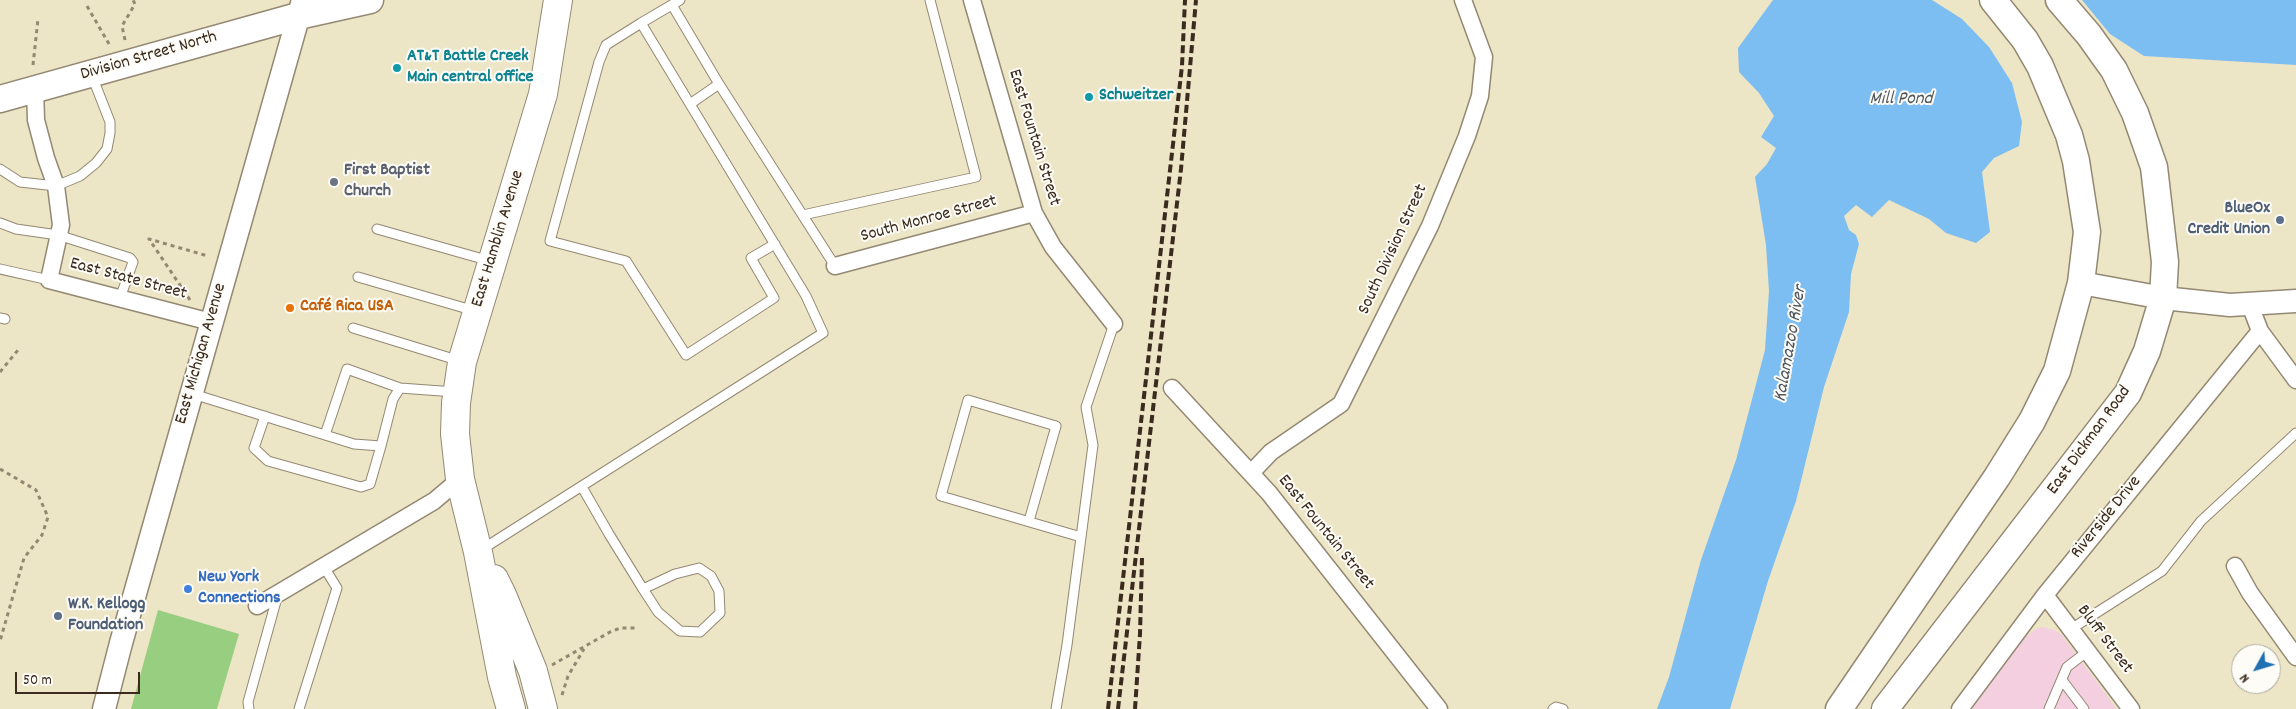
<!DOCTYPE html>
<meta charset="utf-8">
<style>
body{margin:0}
#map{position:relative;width:2296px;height:709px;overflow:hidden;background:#ece5c6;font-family:Dekko,sans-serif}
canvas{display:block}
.north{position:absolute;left:2231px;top:644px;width:50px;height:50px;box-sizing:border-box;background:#fdfcf7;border:1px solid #afa8a0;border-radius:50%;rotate:231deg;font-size:14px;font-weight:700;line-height:20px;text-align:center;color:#3b2a1e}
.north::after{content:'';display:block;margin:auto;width:18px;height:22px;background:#1f6fb2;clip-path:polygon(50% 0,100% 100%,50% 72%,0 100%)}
.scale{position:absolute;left:15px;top:672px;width:125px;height:22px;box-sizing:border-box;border:2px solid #3b2a1e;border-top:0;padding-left:6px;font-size:15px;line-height:18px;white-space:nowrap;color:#3b2a1e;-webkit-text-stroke:4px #fdfcf7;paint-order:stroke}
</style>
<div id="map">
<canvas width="2296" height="709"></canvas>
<div class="north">N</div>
<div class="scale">50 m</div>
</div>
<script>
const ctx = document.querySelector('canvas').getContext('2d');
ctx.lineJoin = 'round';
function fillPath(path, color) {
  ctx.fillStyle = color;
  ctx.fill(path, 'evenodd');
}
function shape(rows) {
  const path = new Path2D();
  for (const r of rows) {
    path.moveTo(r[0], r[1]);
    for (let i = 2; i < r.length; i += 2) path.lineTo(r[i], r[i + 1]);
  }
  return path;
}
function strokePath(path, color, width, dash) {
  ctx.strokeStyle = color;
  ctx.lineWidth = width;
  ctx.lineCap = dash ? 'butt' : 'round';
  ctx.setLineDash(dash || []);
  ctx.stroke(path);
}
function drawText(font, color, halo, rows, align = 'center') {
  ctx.font = font + ' Dekko,sans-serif';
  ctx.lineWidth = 4;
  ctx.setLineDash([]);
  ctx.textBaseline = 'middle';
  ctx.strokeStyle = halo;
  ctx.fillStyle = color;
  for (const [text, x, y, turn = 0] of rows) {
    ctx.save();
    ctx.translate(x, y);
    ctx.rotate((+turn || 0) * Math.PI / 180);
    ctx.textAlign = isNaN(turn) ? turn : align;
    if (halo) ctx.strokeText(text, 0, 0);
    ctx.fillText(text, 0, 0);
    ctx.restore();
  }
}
const built = shape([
 [2042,627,2054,630,2061,634,2117,709,1972,709,2024,638,2036,629]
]);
const green = shape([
 [158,610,239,634,217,709,131,709]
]);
const water = shape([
 [1773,0,1932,0,1962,19,1989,47,2012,83,2022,122,2019,146,1994,158,1982,172,1990,232,1976,243,1946,233,1929,219,1889,200,1872,217,1856,205,1844,216,1849,230,1856,235,1859,244,1851,274,1849,312,1824,387,1796,501,1768,581,1730,709,1657,709,1669,677,1701,560,1736,460,1765,350,1769,291,1766,245,1755,177,1767,164,1776,148,1761,137,1774,116,1759,93,1739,72,1738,48],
 [2082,0,2296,0,2296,65,2144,56,2110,34]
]);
const path = shape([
 [87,6,109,44],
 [125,40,122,26,135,4,133,0],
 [33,65,38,19],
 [190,300,149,239,208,256],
 [0,372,18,350],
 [0,469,36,490,48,517,42,535,24,558,0,641],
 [552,665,610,632,620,628,636,628],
 [562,695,568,676,584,649]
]);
const lane = shape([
 [672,5,719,84],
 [641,23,606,45,599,62,550,241,626,261,686,355,774,298,751,258,775,244],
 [690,104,719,84,835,266],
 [0,169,20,182,56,186,80,176,96,163,107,149,110,133,110,122,92,76],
 [803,215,976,177,930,0],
 [0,223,16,229,58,235,130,258,133,262,120,298],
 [377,229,490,261],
 [0,269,49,280],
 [358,277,475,311],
 [0,318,5,319],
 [353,328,460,361],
 [193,394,354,444,381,446,393,399,400,388,455,392],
 [265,416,254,448,268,461,361,487,370,484,381,446],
 [325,435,347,369,400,388],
 [582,487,609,534,643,589,658,612,680,631,700,632,720,613,719,591,711,576,699,568,675,574,643,589],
 [1029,521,1056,426,968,400,941,496,1081,537],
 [481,550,823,333,806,296,641,23,680,0],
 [2071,629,2162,571,2201,521,2296,433],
 [2062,680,2084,709],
 [249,709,248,702,278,594],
 [299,709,337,588,324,567],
 [1056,709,1067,645,1093,445,1086,407,1114,324],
 [1553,709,1556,707,1563,709],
 [2049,709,2067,667,2088,651]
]);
const street = shape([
 [972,0,1034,213,1053,247,1114,324],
 [35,89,36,120,46,158,56,186,61,225,49,280,211,322],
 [835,266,1034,213],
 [2250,305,2260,331,2296,380],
 [1172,388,1269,493,1439,709],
 [1251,473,1271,452,1341,404,1430,226,1467,136,1480,96,1484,57,1463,0],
 [2235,566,2250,593,2296,657],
 [2045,595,2131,709],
 [257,606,434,501,460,479],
 [1960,709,2045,595,2260,331]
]);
const secondary = shape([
 [2081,283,2163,298,2230,305,2296,301],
 [104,709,121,643,303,0]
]);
const primary = shape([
 [0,99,298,16,370,0],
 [1839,709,1997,477,2032,421,2057,371,2081,283,2087,232,2076,161,2069,135,2040,66,2025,40,1993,0],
 [1885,709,2128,393,2147,351,2163,298,2165,262,2154,167,2135,113,2114,70,2089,35,2059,0]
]);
const highway = shape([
 [494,579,502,595,533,671,543,709],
 [511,709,502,677,478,552,460,479,455,434,456,403,462,362,543,94,558,0]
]);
const rail = shape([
 [1108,709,1182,66,1185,0],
 [1118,709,1181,169,1196,0],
 [1135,709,1140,634,1142,558]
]);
const markers = [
 [397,68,5,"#0f9aa8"],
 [1089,97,5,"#0f9aa8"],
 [334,182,5,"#6b7280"],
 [2280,220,5,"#5c6f8a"],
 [290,308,5,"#e8710a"],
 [188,589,5,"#3f7fe0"],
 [58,616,5,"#5c6f8a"]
];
const streetNames = [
 ["Division Street North",149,57,-16],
 ["East Fountain Street",1033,138,73],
 ["South Monroe Street",929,220,-15],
 ["East Hamblin Avenue",499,239,-73],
 ["South Division Street",1394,250,-65],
 ["East State Street",128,280,15],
 ["East Michigan Avenue",202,354,-74],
 ["East Dickman Road",2090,441,-54],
 ["Riverside Drive",2107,518,-51],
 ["East Fountain Street",1325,533,51],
 ["Bluff Street",2104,640,53]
];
const cultureNames = [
 ["AT&T Battle Creek",407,58],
 ["Main central office",407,79],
 ["Schweitzer",1099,97]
];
const worshipNames = [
 ["First Baptist",344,172],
 ["Church",344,193]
];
const serviceNames = [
 ["BlueOx",2270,210],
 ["Credit Union",2270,231],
 ["W.K. Kellogg",68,606,"left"],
 ["Foundation",68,627,"left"]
];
const foodNames = [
 ["Café Rica USA",300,308]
];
const shopNames = [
 ["New York",198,579],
 ["Connections",198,600]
];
const waterNames = [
 ["Mill Pond",1901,100],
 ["Kalamazoo River",1792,344,-80]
];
fillPath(built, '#f3cfdf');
fillPath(green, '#97ce80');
fillPath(water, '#7cbef2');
strokePath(lane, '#948872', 11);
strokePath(street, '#948872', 19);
strokePath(secondary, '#948872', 25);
strokePath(primary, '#948872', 29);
strokePath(highway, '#948872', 30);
strokePath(path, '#948872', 3, [4, 4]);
strokePath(lane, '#fff', 9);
strokePath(street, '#fff', 16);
strokePath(secondary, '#fff', 22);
strokePath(primary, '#fff', 26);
strokePath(highway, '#fff', 28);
strokePath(rail, '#3b2a1e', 4, [8, 4]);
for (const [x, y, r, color] of markers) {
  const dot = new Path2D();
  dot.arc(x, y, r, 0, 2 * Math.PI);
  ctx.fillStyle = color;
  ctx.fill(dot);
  strokePath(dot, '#fdfcf7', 2);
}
drawText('18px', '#3b2a1e', '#fdfcf7', streetNames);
drawText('bold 18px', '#0d838f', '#fdfcf7', cultureNames, 'left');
drawText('bold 18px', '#5b616d', '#fdfcf7', worshipNames, 'left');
drawText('bold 18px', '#4e5e75', '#fdfcf7', serviceNames, 'right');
drawText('bold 18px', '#c56008', '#fdfcf7', foodNames, 'left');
drawText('bold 18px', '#366cbe', '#fdfcf7', shopNames, 'left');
drawText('italic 19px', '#4e565e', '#fdfcf7', waterNames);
</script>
